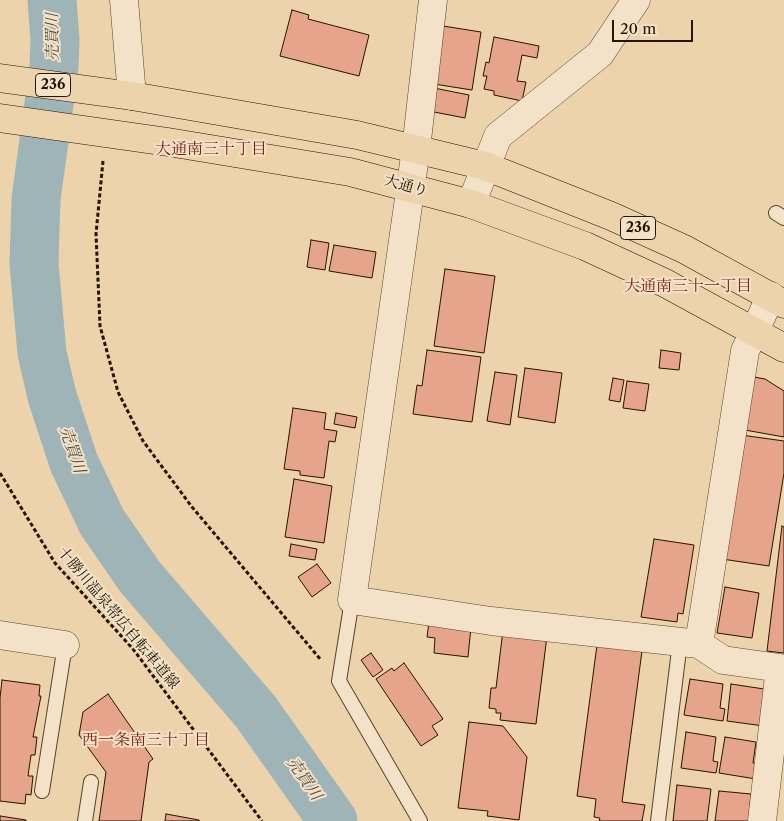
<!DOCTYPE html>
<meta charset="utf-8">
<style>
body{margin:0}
#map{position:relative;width:784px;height:821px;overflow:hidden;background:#ecd3ab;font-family:"Libre Caslon Text",serif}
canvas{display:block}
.scale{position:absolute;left:612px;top:20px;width:81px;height:22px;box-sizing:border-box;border:2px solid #251400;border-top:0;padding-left:6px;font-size:15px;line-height:18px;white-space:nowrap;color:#251400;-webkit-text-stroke:4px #f3e2c8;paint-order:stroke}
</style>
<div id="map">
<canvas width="784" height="821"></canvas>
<div class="scale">20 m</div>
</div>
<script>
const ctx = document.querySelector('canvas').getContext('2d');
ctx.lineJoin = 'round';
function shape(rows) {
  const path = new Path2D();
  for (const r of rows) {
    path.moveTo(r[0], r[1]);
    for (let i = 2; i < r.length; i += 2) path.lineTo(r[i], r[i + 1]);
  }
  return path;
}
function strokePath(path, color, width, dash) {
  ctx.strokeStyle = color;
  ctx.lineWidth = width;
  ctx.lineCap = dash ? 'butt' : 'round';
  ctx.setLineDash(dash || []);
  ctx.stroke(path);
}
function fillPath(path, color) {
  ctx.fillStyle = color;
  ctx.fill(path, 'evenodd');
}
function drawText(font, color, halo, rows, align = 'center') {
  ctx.font = font + ' "Libre Caslon Text","Noto Serif JP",serif';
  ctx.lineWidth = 4;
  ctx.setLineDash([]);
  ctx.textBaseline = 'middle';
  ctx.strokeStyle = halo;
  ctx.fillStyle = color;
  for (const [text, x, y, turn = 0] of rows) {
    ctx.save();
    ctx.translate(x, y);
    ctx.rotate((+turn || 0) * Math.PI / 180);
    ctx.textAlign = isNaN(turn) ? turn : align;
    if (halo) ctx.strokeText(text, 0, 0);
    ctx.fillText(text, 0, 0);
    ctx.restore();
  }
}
const river = shape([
 [52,0,55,40,54,67,36,199,34,264,42,353,52,396,74,463,102,522,140,577,256,712,333,821]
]);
const building = shape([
 [292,10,309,15,308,19,369,35,359,76,280,56,292,10],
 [443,26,481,32,472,90,434,84,443,26],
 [494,37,539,46,537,58,522,55,517,81,526,82,522,101,494,95,494,91,484,89,487,76,483,76,486,62,489,63,494,37],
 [434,88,469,95,465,118,429,111,434,88],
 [311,240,329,243,325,270,307,267,311,240],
 [334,245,376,252,372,278,329,271,334,245],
 [445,269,495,276,484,353,434,346,445,269],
 [427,350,481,357,472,422,413,414,417,385,422,386,427,350],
 [661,350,681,353,679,370,659,368,661,350],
 [525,368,562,373,555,423,518,417,525,368],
 [495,372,517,375,510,425,487,421,495,372],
 [754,377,765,379,784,391,784,437,745,430,754,377],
 [613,378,624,380,620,402,609,400,613,378],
 [627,381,649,384,645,411,623,408,627,381],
 [293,408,326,413,324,429,337,431,335,442,329,441,324,478,300,475,300,471,284,469,293,408],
 [336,413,357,417,355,428,334,424,336,413],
 [741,435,784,441,784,473,769,566,722,559,741,435],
 [294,479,332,486,324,543,285,537,294,479],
 [782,526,784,527,784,653,767,651,782,526],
 [654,539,694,545,683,614,678,613,677,622,641,617,654,539],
 [291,544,317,549,315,560,289,556,291,544],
 [317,564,331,583,312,597,298,577,317,564],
 [725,587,759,593,752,638,717,633,725,587],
 [429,622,471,627,468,657,434,653,435,638,427,637,429,622],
 [503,630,547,636,536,724,500,720,501,713,496,713,496,709,489,708,491,688,496,688,503,630],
 [597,645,642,651,622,802,645,805,642,821,599,821,600,818,594,817,596,799,577,796,597,645],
 [371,653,383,670,373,677,361,660,371,653],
 [404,663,443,719,432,726,438,735,421,746,376,679,392,668,394,671,404,663],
 [690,679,723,684,720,708,725,709,723,721,684,715,690,679],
 [2,680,40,685,39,696,41,696,33,737,37,737,35,755,31,755,28,776,33,776,31,795,26,794,25,804,0,801,0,698,2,680],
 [731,684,764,689,764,726,727,721,731,684],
 [108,694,153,759,149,762,141,821,99,821,106,772,79,735,83,712,108,694],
 [469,722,503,726,527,757,519,820,487,816,488,811,458,808,469,722],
 [686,732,716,737,713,761,718,762,716,773,681,768,686,732],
 [725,737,756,742,753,763,758,764,756,779,719,773,725,737],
 [677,785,711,789,707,821,673,821,677,785],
 [719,791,751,794,749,816,754,821,715,821,719,791],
 [166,814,199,820,199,821,165,821,166,814],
 [0,816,26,820,26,821,0,821,0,816]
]);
const path = shape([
 [103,161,96,234,100,326,118,392,143,441,192,507,321,660],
 [0,473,55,563,133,649,262,821]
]);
const lane = shape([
 [776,213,784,218],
 [352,600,339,681,420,821],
 [42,791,65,645],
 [85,821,91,782],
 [658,821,680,642]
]);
const street = shape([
 [124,0,132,96],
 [433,0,416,149,352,600,491,621,699,644],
 [471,204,498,136,600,54,636,0],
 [0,635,65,645],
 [762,821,780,668,723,660,699,644,745,351,771,296]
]);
const highway = shape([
 [0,78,132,96,357,135,485,166,611,216,684,249,784,304],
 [0,118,168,142,350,172,471,204,585,246,665,283,784,348]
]);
const shields = [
 [53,85,35],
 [638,228,35]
];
const shieldNames = [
 ["236",53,85],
 ["236",638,228]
];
const streetNames = [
 ["大通り",406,186,15],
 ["十勝川温泉帯広自転車道線",118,618,50]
];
const waterNames = [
 ["売買川",53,37,-91],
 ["売買川",72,450,71],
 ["売買川",304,779,55]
];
const neighbourhoodNames = [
 ["大通南三十丁目",211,149],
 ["大通南三十一丁目",688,286],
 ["西一条南三十丁目",146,740]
];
strokePath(river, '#9fb4b6', 49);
fillPath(building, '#e6a58a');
strokePath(building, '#251400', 1);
strokePath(lane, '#57442b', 16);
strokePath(street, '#57442b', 29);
strokePath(highway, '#251400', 29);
strokePath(path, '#251400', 3, [4, 2.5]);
strokePath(lane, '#f3e2c8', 14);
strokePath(street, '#f3e2c8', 28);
strokePath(highway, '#ecd3ab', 28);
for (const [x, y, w] of shields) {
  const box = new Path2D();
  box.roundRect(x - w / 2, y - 11.5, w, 23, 4);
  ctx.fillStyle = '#f3e2c8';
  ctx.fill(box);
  strokePath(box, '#251400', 1);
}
drawText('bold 14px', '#251400', null, shieldNames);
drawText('15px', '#251400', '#f3e2c8', streetNames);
drawText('italic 16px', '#504c40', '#f3e2c8', waterNames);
drawText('16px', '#7a1f14', '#f3e2c8', neighbourhoodNames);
</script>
